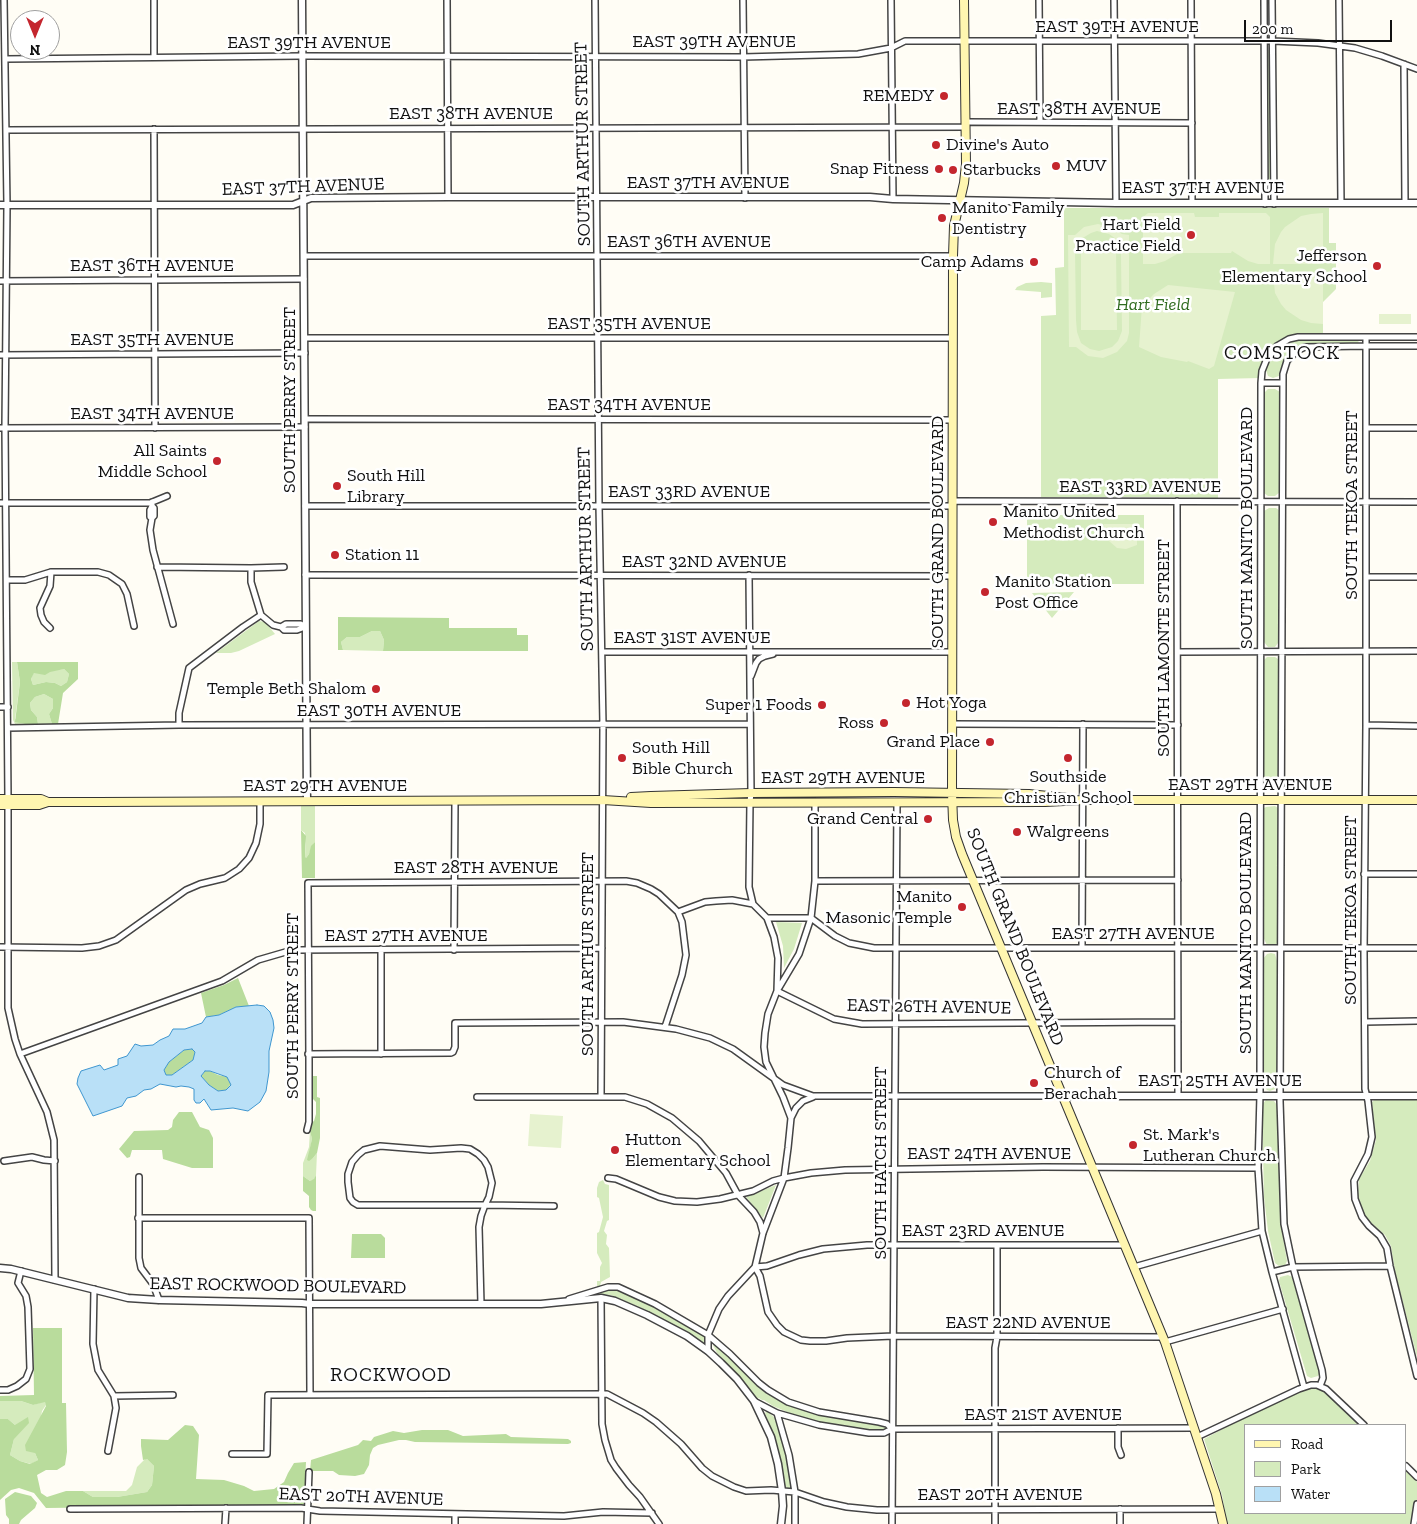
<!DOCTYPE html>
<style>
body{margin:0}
#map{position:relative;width:1417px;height:1524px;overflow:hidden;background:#fffdf5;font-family:"Zilla Slab",serif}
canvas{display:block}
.legend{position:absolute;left:1244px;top:1424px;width:162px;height:90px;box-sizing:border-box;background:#fff;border:1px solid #a0a0a0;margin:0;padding:6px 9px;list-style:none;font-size:15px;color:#111}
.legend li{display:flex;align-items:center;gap:10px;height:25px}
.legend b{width:25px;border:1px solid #a0a0a0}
.north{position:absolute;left:10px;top:10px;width:50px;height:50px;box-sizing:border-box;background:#fff;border:1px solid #a0a0a0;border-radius:50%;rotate:180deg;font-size:14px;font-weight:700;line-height:20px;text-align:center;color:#111}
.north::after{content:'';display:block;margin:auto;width:18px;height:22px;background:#c4262e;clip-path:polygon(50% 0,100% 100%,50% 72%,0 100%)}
.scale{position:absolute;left:1244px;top:20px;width:148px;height:22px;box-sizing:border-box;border:2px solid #111;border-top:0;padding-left:6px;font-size:15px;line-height:18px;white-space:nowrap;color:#111;-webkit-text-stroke:4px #fff;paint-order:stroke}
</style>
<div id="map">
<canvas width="1417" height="1524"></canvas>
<ul class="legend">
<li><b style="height:6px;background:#fff6b0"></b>Road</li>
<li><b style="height:14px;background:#d5ebbd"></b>Park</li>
<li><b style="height:14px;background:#b9e0f7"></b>Water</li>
</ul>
<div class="north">N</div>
<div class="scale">200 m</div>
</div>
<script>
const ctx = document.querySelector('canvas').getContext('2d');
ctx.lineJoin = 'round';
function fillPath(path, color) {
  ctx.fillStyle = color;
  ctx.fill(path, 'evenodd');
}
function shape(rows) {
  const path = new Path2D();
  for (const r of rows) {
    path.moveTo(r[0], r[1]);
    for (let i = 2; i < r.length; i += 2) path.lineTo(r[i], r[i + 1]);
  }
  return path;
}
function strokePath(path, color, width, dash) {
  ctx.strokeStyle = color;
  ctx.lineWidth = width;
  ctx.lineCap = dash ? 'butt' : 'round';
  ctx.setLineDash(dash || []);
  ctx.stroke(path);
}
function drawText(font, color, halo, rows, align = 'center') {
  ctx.font = font + ' "Zilla Slab",serif';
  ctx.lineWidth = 5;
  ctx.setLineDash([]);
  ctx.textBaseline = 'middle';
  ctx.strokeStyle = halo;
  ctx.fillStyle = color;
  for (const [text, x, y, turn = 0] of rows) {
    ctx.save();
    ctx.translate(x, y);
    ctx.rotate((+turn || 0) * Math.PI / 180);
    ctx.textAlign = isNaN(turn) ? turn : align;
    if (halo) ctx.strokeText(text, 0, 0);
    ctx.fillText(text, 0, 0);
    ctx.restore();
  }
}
const green = shape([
 [1266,50,1271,50,1272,194,1268,194],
 [1064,208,1329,208,1329,243,1336,243,1336,289,1323,302,1323,334,1303,334,1289,336,1278,342,1269,351,1265,358,1260,378,1218,379,1218,498,1159,497,1041,497,1041,316,1056,315,1055,268,1064,267],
 [1041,282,1052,283,1052,297,1041,298,1041,292,1015,290,1017,287,1026,283],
 [1305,339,1357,340,1359,342,1356,344,1314,344,1302,346,1293,350,1285,359,1279,376,1273,378,1268,376,1266,370,1268,365,1275,352,1289,343],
 [1268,389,1275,389,1280,392,1280,492,1275,496,1268,496,1264,493,1264,393],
 [1269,508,1276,508,1280,511,1278,643,1275,647,1268,647,1264,642,1264,511],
 [1027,515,1144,515,1144,584,1027,584],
 [1074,592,1052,618,1032,593],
 [259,621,265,622,275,634,239,651,231,653,216,653],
 [372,631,380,631,384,640,383,651,343,650,341,642,347,637,360,637],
 [1267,657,1275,657,1278,659,1278,792,1264,792,1263,661],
 [12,662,17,662,20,682,15,719,20,723,25,724,15,724,13,720],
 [64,669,69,674,67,682,61,686,55,683,46,682,33,685,31,679,34,672],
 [44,694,53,699,53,708,49,714,52,724,38,724,37,717,31,710,30,703,35,697],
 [301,806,315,806,315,842,312,846,309,854,306,858,305,856,306,844,305,833,301,830],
 [1275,806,1278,808,1279,938,1276,945,1271,946,1267,945,1264,939,1264,808,1266,807],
 [776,922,802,923,794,949,784,968,783,946],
 [1271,953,1275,954,1277,961,1277,1087,1275,1089,1270,1091,1267,1090,1264,1086,1263,959,1267,954],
 [1375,1099,1417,1099,1417,1357,1395,1271,1391,1246,1385,1235,1366,1218,1361,1205,1358,1195,1359,1179,1370,1161,1376,1140,1372,1102],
 [1266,1100,1274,1101,1277,1105,1281,1226,1287,1261,1285,1265,1279,1266,1275,1263,1268,1231,1264,1197,1262,1105],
 [310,1131,312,1139,308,1160,313,1158,317,1153,316,1175,314,1180,310,1181,303,1176,303,1163,309,1147],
 [603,1180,605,1184,609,1185,609,1220,607,1221,604,1231,607,1235,606,1244,609,1248,610,1277,601,1282,600,1286,597,1287,597,1281,600,1281,600,1267,602,1263,597,1253,597,1233,599,1232,603,1217,599,1198,597,1197,597,1188,599,1182],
 [776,1185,763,1218,746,1197],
 [1288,1275,1292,1277,1320,1373,1318,1376,1311,1378,1307,1376,1279,1281,1280,1277],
 [612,1289,620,1291,651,1305,682,1322,704,1336,706,1339,705,1342,701,1343,658,1316,637,1306,611,1295,596,1294],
 [715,1344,770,1394,821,1415,861,1422,884,1424,886,1426,886,1429,883,1431,863,1430,819,1423,799,1417,773,1406,764,1400,762,1400,759,1398,757,1399,738,1375,717,1353,713,1345],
 [1309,1387,1316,1387,1325,1392,1360,1425,1246,1425,1246,1513,1406,1513,1406,1470,1417,1482,1417,1524,1227,1524,1222,1495,1204,1439,1253,1413],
 [3,1400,21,1401,33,1405,45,1401,46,1405,42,1411,35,1453,38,1460,31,1464,20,1461,10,1455,14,1439,15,1425,8,1419,0,1419,0,1401],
 [767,1411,776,1419,781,1432,787,1454,790,1474,791,1487,789,1489,785,1486,778,1446,765,1413],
 [146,1458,154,1466,152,1485,147,1492,117,1497,93,1497,83,1491,126,1491,132,1485,137,1467]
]);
const forest = shape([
 [338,617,449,618,449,628,517,628,517,635,528,635,528,651,383,651,384,640,380,631,372,631,360,637,347,637,341,642,343,650,338,650],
 [17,662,78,662,78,679,63,693,58,724,52,724,49,714,53,708,53,699,44,694,35,697,30,703,31,710,37,717,38,724,25,724,15,722,20,682],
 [64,669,69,674,67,682,61,686,55,683,46,682,33,685,31,679,34,673,45,675,50,672],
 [301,830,306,836,305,856,306,858,309,854,311,846,315,842,315,878,302,878],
 [238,978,249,1006,236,1007,219,1015,206,1017,201,993,224,985],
 [192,1049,195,1052,193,1060,172,1075,166,1075,164,1070,169,1062,184,1050],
 [205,1071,210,1071,218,1075,228,1077,231,1084,226,1090,218,1091,209,1085,201,1076],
 [313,1076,317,1076,317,1097,320,1098,320,1138,317,1153,313,1158,309,1161,307,1160,312,1139,310,1131,311,1123,314,1121,316,1114,316,1102,312,1098,311,1080],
 [179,1112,192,1112,200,1127,209,1130,213,1138,213,1168,192,1168,163,1159,162,1150,132,1150,130,1157,127,1158,119,1149,134,1131,168,1130,172,1127,173,1120],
 [316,1175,316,1211,313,1211,311,1210,309,1207,309,1196,303,1191,303,1176,310,1181,314,1179],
 [352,1234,381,1234,385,1238,385,1258,351,1258],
 [33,1328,62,1328,62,1403,66,1403,67,1452,65,1465,57,1470,46,1470,37,1475,41,1493,47,1497,66,1491,83,1491,93,1497,117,1497,147,1492,152,1485,154,1466,147,1459,143,1460,141,1446,141,1439,168,1440,185,1425,193,1426,199,1435,196,1479,224,1480,244,1486,254,1491,274,1489,284,1482,288,1473,294,1463,306,1462,304,1504,301,1505,46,1508,34,1493,19,1488,11,1490,0,1500,0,1419,8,1419,15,1425,28,1417,29,1423,14,1439,10,1455,20,1461,30,1464,38,1460,35,1453,26,1451,25,1445,46,1406,45,1402,33,1405,21,1401,0,1401,0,1396,34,1395],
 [422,1430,448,1430,463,1436,506,1434,511,1437,568,1439,571,1441,571,1443,568,1444,415,1442,406,1440,399,1440,378,1445,373,1448,370,1455,369,1465,364,1474,355,1476,339,1475,333,1471,310,1471,311,1460,358,1445,363,1440,371,1441,374,1437,393,1431,404,1433],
 [15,1492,31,1496,37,1503,35,1508,21,1520,19,1524,9,1524,9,1519,6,1515,5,1499]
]);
const pitch = shape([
 [1148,213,1194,213,1195,217,1219,217,1219,213,1266,213,1270,217,1270,264,1258,264,1248,261,1232,251,1231,253,1179,253,1165,261,1155,264,1143,264,1143,217],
 [1323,213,1323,261,1320,264,1273,264,1275,244,1281,232,1285,227,1301,216,1311,214],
 [1098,224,1111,227,1122,234,1129,235,1129,333,1127,341,1117,352,1103,358,1088,356,1076,347,1069,347,1068,235,1075,235,1084,227],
 [1097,231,1109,234,1116,239,1110,237,1107,243,1114,247,1117,242,1121,250,1121,257,1122,331,1118,341,1112,347,1099,351,1090,349,1081,343,1077,332,1076,320,1075,251,1081,239,1091,233],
 [1081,250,1116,250,1117,330,1081,330],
 [1273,273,1320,273,1323,276,1323,324,1311,323,1301,320,1286,310,1281,304,1275,293],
 [1168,285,1235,292,1214,366,1209,369,1188,361,1187,362,1161,357,1139,347,1142,306,1154,294],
 [1379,314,1411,314,1411,324,1379,324],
 [1104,524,1137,524,1137,545,1126,549,1117,548,1109,541,1105,536],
 [530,1114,563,1116,561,1148,528,1146]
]);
const water = shape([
 [257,1005,264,1006,270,1012,273,1020,274,1028,269,1051,269,1072,266,1091,260,1102,248,1111,233,1108,211,1110,204,1099,200,1103,196,1103,194,1100,194,1089,189,1087,181,1086,176,1087,160,1084,151,1089,144,1090,136,1096,127,1098,122,1106,93,1116,77,1084,78,1078,81,1071,100,1065,104,1070,118,1065,118,1059,127,1056,135,1044,141,1046,153,1045,160,1040,169,1036,173,1029,185,1029,202,1023,206,1017,219,1015,236,1007,257,1005],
 [192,1049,195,1052,193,1060,172,1075,166,1075,164,1070,169,1062,184,1050,192,1049],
 [205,1071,210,1071,227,1077,231,1085,226,1090,218,1091,209,1085,201,1076,205,1071]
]);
const minor = shape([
 [4,0,7,205,5,428,8,799],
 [154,0,154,57],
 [447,0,448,197],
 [595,0,599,505,603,725,601,1097],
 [743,0,745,198],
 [891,0,893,199],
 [1039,0,1040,122],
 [1114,0,1116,203],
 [1191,0,1192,203],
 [1264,0,1265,204],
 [1272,0,1274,204],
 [1339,0,1341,203],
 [6,59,302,56,743,57,858,54,891,48,905,41,1273,41,1318,43,1355,48,1382,56,1417,69],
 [1404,64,1405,203],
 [966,122,1192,123],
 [154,129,155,428],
 [6,130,966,127],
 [304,256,953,256],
 [0,281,304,279],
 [1366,337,1366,725,1364,953,1365,1089,1368,1101,1372,1137,1368,1154,1354,1181,1355,1199,1362,1217,1369,1226,1380,1236,1387,1248,1390,1266,1417,1376],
 [305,338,953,338],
 [0,355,305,353],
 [1261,383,1283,383],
 [305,419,953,420],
 [0,428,305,427],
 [1366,428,1417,428],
 [953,501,1417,502],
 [1177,501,1178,1096],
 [152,502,152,506,154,508,154,516,152,518,150,530,153,550,173,624],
 [0,503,150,503,167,496],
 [305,506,953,506],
 [152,518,150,517,150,510,152,506],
 [157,567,251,568,284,567],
 [251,568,251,582,261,615,273,625,281,627,284,630,297,630,305,627],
 [305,575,953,576],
 [1366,577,1417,577],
 [7,580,25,580,51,572,98,572,109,575,122,584,127,594,134,626],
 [281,627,286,624,301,624,302,627],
 [50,628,44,622,41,615,40,608,50,586,51,572],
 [602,652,953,652],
 [1178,652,1417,651],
 [751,676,756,663,759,659,765,656,773,654],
 [0,707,8,707],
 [953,724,1178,725],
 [179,725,179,713,189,668,243,627,261,615],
 [1366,725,1417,726],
 [8,728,179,725,750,724],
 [815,802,815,881,811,918,799,954,777,991,834,1019,862,1024,1178,1022],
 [8,805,8,1008,15,1039,20,1054,47,1112,54,1140,55,1280],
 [1364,874,1417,874],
 [815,881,1178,880],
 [767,918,811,918,835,936,849,943,874,948,1417,948],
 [0,947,82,948,99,946,116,940,186,890,200,884,225,878,239,869,249,858,256,843,260,824,260,801],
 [1082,948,1083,724],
 [454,950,455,801],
 [1365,1022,1417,1021],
 [665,1027,682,975,686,955,682,922,678,912],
 [20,1054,222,981,258,960,289,951,298,950,602,948],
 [308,1054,451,1053,453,1052,455,1047,455,1023,623,1022,676,1029,710,1038,733,1049,783,1085,813,1096,1062,1096],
 [381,1054,381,949],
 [477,1097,625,1097,647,1104,672,1118,699,1141,726,1173,738,1195,754,1212,760,1222,763,1233],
 [791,1118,796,1108,803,1101,813,1097],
 [307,1130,309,1122,309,1060,308,883,626,881,637,883,651,889,659,894,678,912,705,902,716,901,732,900,753,904],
 [4,1161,32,1157,44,1160,55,1161],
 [139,1177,139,1258,141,1268,153,1284,159,1300],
 [608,1178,616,1179,659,1197,675,1201,697,1202,720,1199,753,1191,773,1181,784,1178,811,1173,845,1170,1043,1167,1258,1168],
 [138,1218,309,1218,310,1394],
 [755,1267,760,1276,768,1312,777,1325,784,1332,801,1340,810,1341,826,1341,847,1338,893,1336,1163,1337],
 [755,1267,767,1266,799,1255,823,1249,867,1245,1124,1245],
 [1134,1267,1262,1231],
 [1272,1272,1293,1267,1390,1266],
 [94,1289,93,1344,98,1370,114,1396,116,1408,108,1451],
 [601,1298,602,1424,605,1440,611,1460,616,1468,629,1485,640,1497,659,1524],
 [569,1299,608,1287,618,1287,655,1304,708,1335,730,1354,759,1383,768,1390,788,1402,819,1412,879,1422,887,1424,892,1429],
 [481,1304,479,1227,481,1216,485,1205,489,1197,492,1183,488,1167,484,1160,478,1154,470,1149,461,1148,430,1150,380,1146,364,1150,358,1155,352,1162,348,1174,348,1182,350,1198,353,1202,358,1205,485,1205,554,1206],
 [1165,1342,1283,1309],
 [708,1351,708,1335,719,1309,728,1296,755,1267,763,1233,784,1178,788,1148,791,1118,783,1097,766,1062,764,1047,765,1033,768,1014,777,991,778,958,774,937,767,918,753,904,749,887,750,802,751,793,749,575],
 [1320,1386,1323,1378,1322,1370,1293,1267,1284,1224,1280,1101,1283,374,1287,361,1297,351,1305,347,1366,346,1417,346],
 [1304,1387,1272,1272,1262,1231,1258,1168,1260,1095,1261,383,1262,371,1268,356,1277,346,1289,339,1298,337,1417,337],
 [0,1390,8,1390,17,1386,26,1379,30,1369,28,1307,26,1296,18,1283,21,1271],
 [114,1396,173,1395],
 [754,1401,777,1413,819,1425,869,1433,884,1433,892,1429,1194,1428],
 [777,1413,789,1455,795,1492,795,1524],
 [1118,1428,1118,1447,1121,1455],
 [1197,1437,1299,1389,1311,1385,1317,1385,1326,1389,1364,1425],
 [232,1454,267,1454,268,1395,607,1394,643,1413,656,1422,681,1444,702,1468,712,1476,734,1487,746,1491,771,1490,795,1492,824,1502,847,1507,877,1510,1220,1509],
 [1406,1466,1417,1477],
 [70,1509,301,1508,320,1511,564,1516,603,1512,652,1513],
 [1120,1509,1120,1524],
 [225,1524,226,1508],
 [307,1524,309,1472],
 [455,1524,455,1514],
 [892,1524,897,802],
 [995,1524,995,1348,997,1337,997,1245],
 [1414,1524,1417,1504]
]);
const tertiary = shape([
 [302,0,307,801],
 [0,205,293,205,311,198,448,197,870,197,893,199,1116,203,1417,203],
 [1062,1096,1417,1096],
 [0,1268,11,1269,128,1298,159,1300,302,1303,310,1304,541,1304,601,1298,615,1301,647,1315,687,1336,708,1351,721,1363,737,1379,754,1401,771,1437,778,1464,782,1491,783,1506,781,1524]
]);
const secondary = shape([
 [964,0,966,164,964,183,954,226,953,256,952,793,953,820,956,837,962,854,1165,1342,1216,1494,1223,1524],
 [631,797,651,796,751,793,894,792,1029,794,1067,798],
 [0,799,41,799,48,802,98,802,603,800,651,803,1045,802,1083,800,1417,800],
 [0,805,39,805,48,802]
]);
const markers = [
 [944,96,5,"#c4262e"],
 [936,145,5,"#c4262e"],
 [1056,166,5,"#c4262e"],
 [939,169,5,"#c4262e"],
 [953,170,5,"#c4262e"],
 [942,218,5,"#c4262e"],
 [1191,235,5,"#c4262e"],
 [1034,262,5,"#c4262e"],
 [1377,266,5,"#c4262e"],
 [217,461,5,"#c4262e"],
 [337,486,5,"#c4262e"],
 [993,522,5,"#c4262e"],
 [335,555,5,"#c4262e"],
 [985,592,5,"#c4262e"],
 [376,689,5,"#c4262e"],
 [906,703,5,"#c4262e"],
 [822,705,5,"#c4262e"],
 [884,723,5,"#c4262e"],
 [990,742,5,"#c4262e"],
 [622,758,5,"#c4262e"],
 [1068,758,5,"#c4262e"],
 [928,819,5,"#c4262e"],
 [1017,832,5,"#c4262e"],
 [962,907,5,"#c4262e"],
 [1034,1083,5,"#c4262e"],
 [1133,1145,5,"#c4262e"],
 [615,1150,5,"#c4262e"]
];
const streetNames = [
 ["EAST 39TH AVENUE",1117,27],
 ["EAST 39TH AVENUE",714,42],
 ["EAST 39TH AVENUE",309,43],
 ["EAST 38TH AVENUE",1079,109],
 ["EAST 38TH AVENUE",471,114],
 ["SOUTH ARTHUR STREET",583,144,-91],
 ["EAST 37TH AVENUE",708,183],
 ["EAST 37TH AVENUE",303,187,-2],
 ["EAST 37TH AVENUE",1203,188],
 ["EAST 36TH AVENUE",689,242],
 ["EAST 36TH AVENUE",152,266],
 ["EAST 35TH AVENUE",629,324],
 ["EAST 35TH AVENUE",152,340],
 ["SOUTH PERRY STREET",290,400,-90],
 ["EAST 34TH AVENUE",629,405],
 ["EAST 34TH AVENUE",152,414],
 ["EAST 33RD AVENUE",1140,487],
 ["EAST 33RD AVENUE",689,492],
 ["SOUTH TEKOA STREET",1352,505,-90],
 ["SOUTH MANITO BOULEVARD",1247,528,-90],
 ["SOUTH GRAND BOULEVARD",938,532,-90],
 ["SOUTH ARTHUR STREET",586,549,-91],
 ["EAST 32ND AVENUE",704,562],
 ["EAST 31ST AVENUE",692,638],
 ["SOUTH LAMONTE STREET",1164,648,-90],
 ["EAST 30TH AVENUE",379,711],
 ["EAST 29TH AVENUE",843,778],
 ["EAST 29TH AVENUE",1250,785],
 ["EAST 29TH AVENUE",325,786],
 ["EAST 28TH AVENUE",476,868],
 ["SOUTH TEKOA STREET",1351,910,-90],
 ["SOUTH MANITO BOULEVARD",1246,933,-90],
 ["EAST 27TH AVENUE",1133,934],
 ["EAST 27TH AVENUE",406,936],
 ["SOUTH GRAND BOULEVARD",1015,937,68],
 ["SOUTH ARTHUR STREET",588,954,-90],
 ["SOUTH PERRY STREET",293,1006,-90],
 ["EAST 26TH AVENUE",929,1007,1],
 ["EAST 25TH AVENUE",1220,1081],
 ["EAST 24TH AVENUE",989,1154],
 ["SOUTH HATCH STREET",881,1163,-90],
 ["EAST 23RD AVENUE",983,1231],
 ["EAST ROCKWOOD BOULEVARD",278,1286,1],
 ["EAST 22ND AVENUE",1028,1323],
 ["EAST 21ST AVENUE",1043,1415],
 ["EAST 20TH AVENUE",1000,1495],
 ["EAST 20TH AVENUE",361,1497,2]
];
const poiNames = [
 ["REMEDY",934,96,"right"],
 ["Divine's Auto",946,145],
 ["MUV",1066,166],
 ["Snap Fitness",929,169,"right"],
 ["Starbucks",963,170],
 ["Manito Family",952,208],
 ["Dentistry",952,229],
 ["Hart Field",1181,225,"right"],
 ["Practice Field",1181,246,"right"],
 ["Jefferson",1367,256,"right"],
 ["Elementary School",1367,277,"right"],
 ["Camp Adams",1024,262,"right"],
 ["All Saints",207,451,"right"],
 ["Middle School",207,472,"right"],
 ["South Hill",347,476],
 ["Library",347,497],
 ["Manito United",1003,512],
 ["Methodist Church",1003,533],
 ["Station 11",345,555],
 ["Manito Station",995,582],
 ["Post Office",995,603],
 ["Temple Beth Shalom",366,689,"right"],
 ["Hot Yoga",916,703],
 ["Super 1 Foods",812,705,"right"],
 ["Ross",874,723,"right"],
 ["Grand Place",980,742,"right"],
 ["South Hill",632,748],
 ["Bible Church",632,769],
 ["Southside",1068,777,"center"],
 ["Christian School",1068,798,"center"],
 ["Grand Central",918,819,"right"],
 ["Walgreens",1027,832],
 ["Manito",952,897,"right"],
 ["Masonic Temple",952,918,"right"],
 ["Church of",1044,1073],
 ["Berachah",1044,1094],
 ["St. Mark's",1143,1135],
 ["Lutheran Church",1143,1156],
 ["Hutton",625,1140],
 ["Elementary School",625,1161]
];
const parkNames = [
 ["Hart Field",1153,305]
];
const quarterNames = [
 ["COMSTOCK",1282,353],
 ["ROCKWOOD",391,1375]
];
fillPath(green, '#d5ebbd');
fillPath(forest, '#b9dc9c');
fillPath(pitch, '#e6f2cf');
fillPath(water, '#b9e0f7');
strokePath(water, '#3f96cf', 1);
strokePath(minor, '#444', 8);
strokePath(tertiary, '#444', 9);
strokePath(secondary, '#333', 10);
strokePath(minor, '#fff', 5);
strokePath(tertiary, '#fff', 6);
strokePath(secondary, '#fff6b0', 8);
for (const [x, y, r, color] of markers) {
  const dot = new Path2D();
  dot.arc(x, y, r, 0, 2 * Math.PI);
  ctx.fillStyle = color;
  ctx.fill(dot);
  strokePath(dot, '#fff', 2);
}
drawText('18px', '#111', '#fff', streetNames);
drawText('18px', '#111', '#fff', poiNames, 'left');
drawText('italic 18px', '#2f6b1f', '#fff', parkNames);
ctx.letterSpacing = '1px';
drawText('20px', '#111', '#fff', quarterNames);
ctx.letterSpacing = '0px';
</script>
